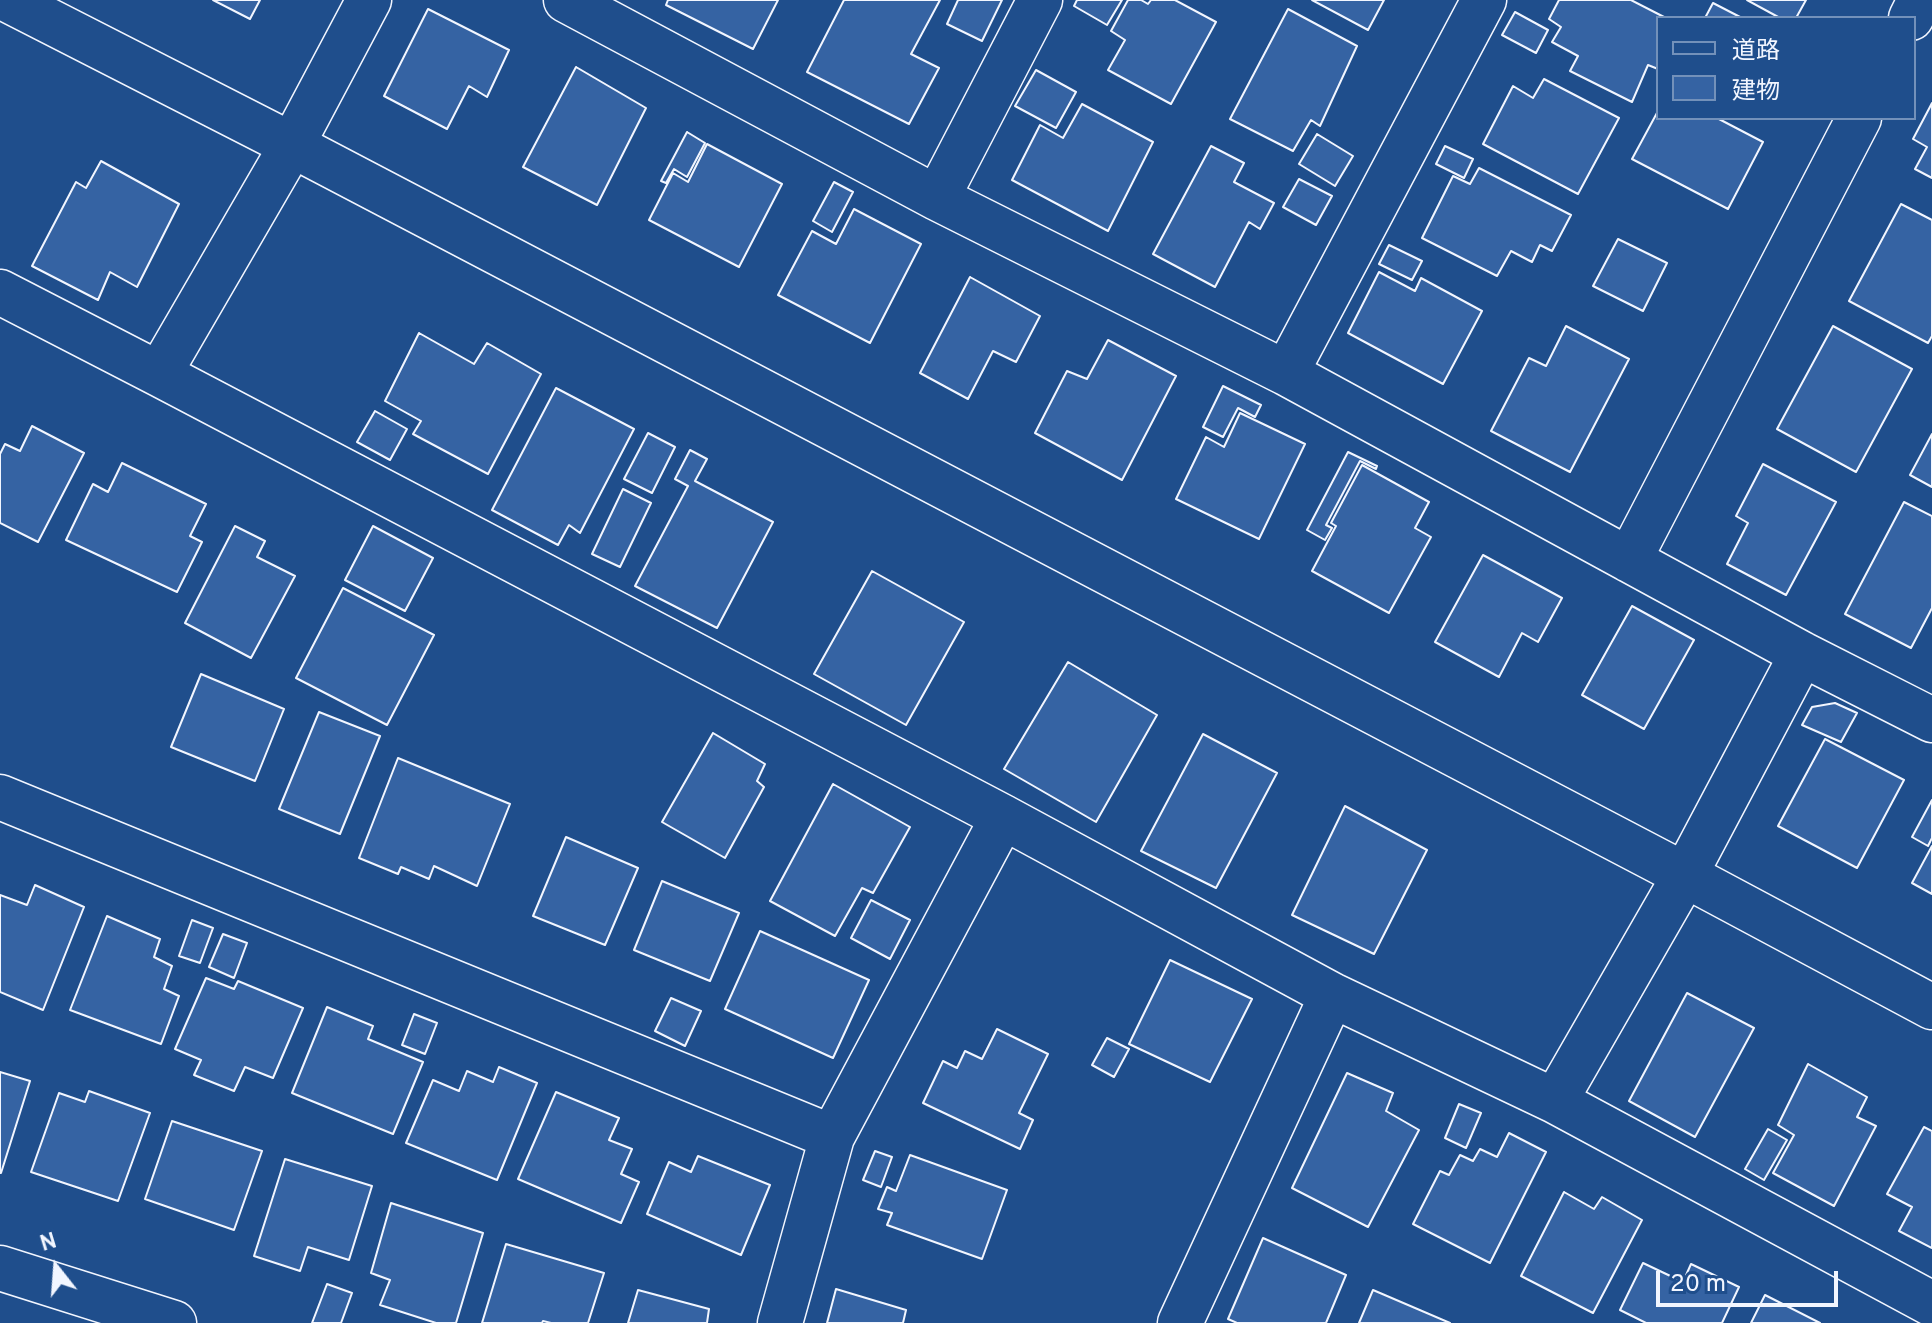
<!DOCTYPE html>
<meta charset="utf-8">
<style>
body{margin:0}
#map{position:relative;width:1932px;height:1323px;overflow:hidden;background:#1f4e8c;font-family:Overpass,"Noto Sans JP",sans-serif}
canvas{display:block}
.legend{position:absolute;left:1656px;top:16px;width:260px;height:104px;box-sizing:border-box;background:#1f4e8c;border:2px solid #7391ba;margin:0;padding:10px 14px;list-style:none;font-size:24px;color:#f2f6ff}
.legend li{display:flex;align-items:center;gap:16px;height:40px}
.legend b{width:40px;border:2px solid #7391ba}
.north{position:absolute;left:16px;top:1227px;width:80px;height:80px;-webkit-text-stroke:6px #1f4e8c;paint-order:stroke;rotate:343deg;font-size:22px;font-weight:700;line-height:32px;text-align:center;color:#f2f6ff}
.north::after{content:'';display:block;margin:auto;width:28px;height:36px;background:#f2f6ff;clip-path:polygon(50% 0,100% 100%,50% 72%,0 100%)}
.scale{position:absolute;left:1656px;top:1271px;width:182px;height:36px;box-sizing:border-box;border:4px solid #f2f6ff;border-top:0;padding-left:10px;font-size:24px;line-height:28px;white-space:nowrap;color:#f2f6ff;-webkit-text-stroke:6px #1f4e8c;paint-order:stroke}
</style>
<div id="map">
<canvas width="1932" height="1323"></canvas>
<ul class="legend">
<li><b style="height:10px;background:#1f4e8c"></b>道路</li>
<li><b style="height:22px;background:#3563a3"></b>建物</li>
</ul>
<div class="north">N</div>
<div class="scale">20 m</div>
</div>
<script>
const ctx = document.querySelector('canvas').getContext('2d');
ctx.lineJoin = 'round';
function fillPath(path, color) {
  ctx.fillStyle = color;
  ctx.fill(path, 'evenodd');
}
function shape(rows) {
  const path = new Path2D();
  for (const r of rows) {
    path.moveTo(r[0], r[1]);
    for (let i = 2; i < r.length; i += 2) path.lineTo(r[i], r[i + 1]);
  }
  return path;
}
function strokePath(path, color, width, dash) {
  ctx.strokeStyle = color;
  ctx.lineWidth = width;
  ctx.lineCap = dash ? 'butt' : 'round';
  ctx.setLineDash(dash || []);
  ctx.stroke(path);
}
const building = shape([
 [213,0,260,0,250,19,213,0],
 [668,0,778,0,753,49,666,5,668,0],
 [844,0,940,0,911,54,939,68,909,124,807,72,844,0],
 [958,0,1002,0,982,41,947,24,958,0],
 [1077,0,1122,0,1107,25,1074,6,1077,0],
 [1128,0,1141,0,1148,4,1151,0,1175,0,1216,22,1171,104,1108,70,1125,40,1111,31,1128,0],
 [1312,0,1384,0,1368,30,1312,0],
 [1559,0,1631,0,1666,18,1658,18,1658,69,1648,65,1632,102,1570,71,1578,56,1552,42,1561,27,1549,19,1559,0],
 [1747,0,1806,0,1796,18,1780,18,1747,0],
 [1713,3,1742,18,1705,18,1713,3],
 [428,9,509,50,487,97,469,86,447,129,384,96,428,9],
 [1288,9,1357,46,1320,126,1311,120,1293,151,1230,119,1288,9],
 [1515,12,1548,30,1536,53,1502,35,1515,12],
 [576,67,646,108,597,205,523,167,576,67],
 [1036,70,1076,92,1056,128,1015,106,1036,70],
 [1544,79,1619,118,1578,194,1483,144,1513,86,1533,98,1544,79],
 [1932,103,1932,178,1915,169,1927,147,1913,139,1932,103],
 [1082,104,1153,142,1108,231,1012,180,1040,125,1063,138,1082,104],
 [1658,111,1658,118,1717,118,1763,142,1728,209,1632,159,1658,111],
 [687,132,705,143,687,177,674,169,666,183,661,181,687,132],
 [1317,134,1353,156,1335,186,1299,164,1317,134],
 [707,144,782,184,739,267,649,220,673,173,688,182,707,144],
 [1211,146,1244,163,1234,182,1274,203,1260,229,1249,222,1215,287,1153,254,1211,146],
 [1445,146,1473,159,1464,178,1436,164,1445,146],
 [101,161,179,204,137,287,110,272,98,300,32,266,76,182,86,188,101,161],
 [1479,168,1571,215,1552,251,1540,245,1532,262,1511,251,1497,276,1422,238,1453,176,1470,184,1479,168],
 [1299,179,1332,196,1316,225,1283,207,1299,179],
 [834,182,853,192,832,232,813,221,834,182],
 [1901,204,1932,220,1932,336,1928,343,1849,301,1901,204],
 [854,209,921,244,870,343,778,295,812,231,836,244,854,209],
 [1618,239,1667,263,1643,311,1593,286,1618,239],
 [1389,245,1422,261,1412,280,1379,264,1389,245],
 [1379,272,1415,291,1421,278,1482,311,1443,384,1348,333,1379,272],
 [970,277,1040,316,1016,362,993,351,968,399,920,373,970,277],
 [1566,326,1629,359,1570,472,1491,431,1529,358,1546,366,1566,326],
 [1833,326,1912,369,1856,472,1777,429,1833,326],
 [419,333,474,364,487,343,541,374,488,474,413,434,421,421,385,401,419,333],
 [1108,340,1176,376,1122,480,1035,433,1067,371,1087,379,1108,340],
 [1223,386,1261,405,1255,417,1238,408,1223,437,1203,427,1223,386],
 [556,388,634,429,580,533,569,525,558,545,492,510,556,388],
 [375,411,407,429,390,460,357,442,375,411],
 [1240,413,1305,444,1259,539,1176,499,1206,437,1224,447,1240,413],
 [32,426,84,453,38,542,0,523,0,454,5,444,20,451,32,426],
 [648,433,675,447,652,493,624,479,648,433],
 [1932,434,1932,487,1910,475,1932,434],
 [690,450,707,459,695,481,773,522,717,628,635,586,688,486,675,479,690,450],
 [1348,452,1377,466,1376,469,1360,461,1326,525,1332,528,1325,540,1307,530,1348,452],
 [122,463,206,504,190,536,202,542,177,592,66,540,93,484,108,492,122,463],
 [1763,464,1836,502,1786,595,1727,564,1748,523,1736,516,1763,464],
 [1362,465,1429,502,1415,528,1431,537,1389,613,1312,571,1336,526,1331,523,1362,465],
 [623,489,651,503,620,567,592,554,623,489],
 [1904,502,1932,516,1932,608,1911,648,1845,614,1904,502],
 [235,526,265,541,257,557,295,576,251,658,185,623,235,526],
 [373,526,433,558,405,611,345,580,373,526],
 [1483,555,1562,598,1538,642,1522,633,1499,677,1435,642,1483,555],
 [872,571,964,622,906,725,814,674,872,571],
 [343,588,434,635,387,725,296,678,343,588],
 [1632,606,1694,640,1644,729,1582,695,1632,606],
 [1068,662,1157,715,1096,822,1004,769,1068,662],
 [201,674,284,709,255,781,171,747,201,674],
 [1835,703,1857,713,1841,742,1802,725,1812,707,1835,703],
 [319,712,380,736,340,834,279,809,319,712],
 [713,733,765,764,757,781,764,787,725,858,662,822,713,733],
 [1203,734,1277,773,1216,888,1141,851,1203,734],
 [1825,739,1904,780,1857,868,1778,826,1825,739],
 [398,758,510,804,477,886,434,866,429,879,401,867,398,874,359,858,398,758],
 [833,784,910,827,873,893,862,888,835,936,770,901,833,784],
 [1932,800,1932,838,1928,846,1912,837,1932,800],
 [1345,806,1427,850,1374,954,1292,915,1345,806],
 [566,837,638,868,605,945,533,916,566,837],
 [1932,846,1932,894,1912,883,1932,846],
 [662,881,739,913,710,981,634,950,662,881],
 [35,885,84,907,43,1010,0,992,0,895,27,905,35,885],
 [871,900,910,920,890,959,851,938,871,900],
 [107,916,160,939,154,957,172,966,164,989,179,996,161,1044,70,1010,107,916],
 [192,920,213,928,200,963,179,956,192,920],
 [760,931,869,980,833,1058,725,1009,760,931],
 [223,934,247,943,234,978,209,967,223,934],
 [1170,960,1252,999,1210,1082,1129,1044,1170,960],
 [206,978,234,989,238,981,303,1008,273,1078,245,1067,234,1091,194,1075,201,1060,175,1049,206,978],
 [1687,993,1754,1028,1695,1137,1629,1101,1687,993],
 [671,998,701,1011,685,1046,655,1031,671,998],
 [327,1007,373,1026,368,1039,423,1062,393,1134,292,1093,327,1007],
 [414,1014,437,1023,425,1054,402,1045,414,1014],
 [997,1029,1048,1054,1019,1113,1033,1120,1020,1149,923,1103,943,1061,957,1068,965,1051,982,1059,997,1029],
 [1107,1038,1129,1049,1114,1077,1092,1065,1107,1038],
 [1808,1064,1867,1097,1857,1117,1876,1126,1834,1206,1773,1173,1794,1135,1778,1125,1808,1064],
 [499,1067,537,1083,497,1180,406,1143,433,1080,459,1091,467,1071,493,1082,499,1067],
 [0,1072,30,1081,1,1173,0,1173,0,1072],
 [1347,1073,1393,1093,1386,1111,1419,1130,1368,1227,1292,1188,1347,1073],
 [89,1091,150,1113,118,1201,31,1172,59,1093,85,1102,89,1091],
 [556,1092,619,1118,609,1140,632,1149,621,1174,639,1182,621,1223,518,1179,556,1092],
 [1459,1104,1481,1113,1466,1148,1445,1138,1459,1104],
 [172,1121,262,1151,234,1230,145,1199,172,1121],
 [1924,1127,1932,1131,1932,1248,1899,1231,1912,1207,1887,1194,1924,1127],
 [1768,1129,1787,1140,1764,1180,1745,1169,1768,1129],
 [1509,1133,1546,1152,1490,1263,1413,1224,1440,1171,1449,1175,1460,1155,1473,1161,1480,1149,1497,1157,1509,1133],
 [875,1151,892,1157,881,1187,863,1180,875,1151],
 [910,1155,1007,1190,982,1259,887,1225,892,1213,878,1209,887,1187,896,1191,910,1155],
 [698,1156,770,1185,741,1255,647,1214,669,1162,691,1172,698,1156],
 [285,1159,372,1186,349,1260,308,1247,300,1271,254,1256,285,1159],
 [1564,1192,1594,1209,1602,1197,1642,1220,1593,1313,1521,1276,1564,1192],
 [391,1203,483,1233,456,1323,436,1323,380,1305,390,1280,371,1273,391,1203],
 [1263,1238,1346,1275,1326,1323,1237,1323,1228,1319,1263,1238],
 [506,1244,604,1273,588,1323,551,1323,543,1321,542,1323,482,1323,506,1244],
 [1643,1263,1683,1282,1691,1264,1739,1287,1722,1323,1646,1323,1620,1310,1643,1263],
 [327,1284,352,1293,341,1323,312,1323,327,1284],
 [836,1289,906,1310,903,1323,827,1323,836,1289],
 [638,1290,709,1309,707,1323,628,1323,638,1290],
 [1373,1290,1450,1323,1359,1323,1373,1290],
 [1765,1295,1820,1323,1751,1323,1765,1295]
]);
const minor = shape([
 [8,0,292,145,1685,875,1932,1007],
 [566,0,937,198,1286,373,1802,654,1932,720],
 [1911,18,1920,0],
 [937,198,1040,0],
 [0,292,159,374,1003,817,1332,995,1555,1101,1932,1304],
 [1286,373,1484,0],
 [159,374,292,145,369,0],
 [1629,560,1859,118],
 [0,797,832,1137],
 [1555,1101,1685,875,1802,654],
 [0,1268,174,1323],
 [780,1323,832,1137,1003,817],
 [1180,1323,1332,995]
]);
fillPath(building, '#3563a3');
strokePath(building, '#f2f6ff', 2);
strokePath(minor, '#f2f6ff', 47);
strokePath(minor, '#1f4e8c', 44);
</script>
